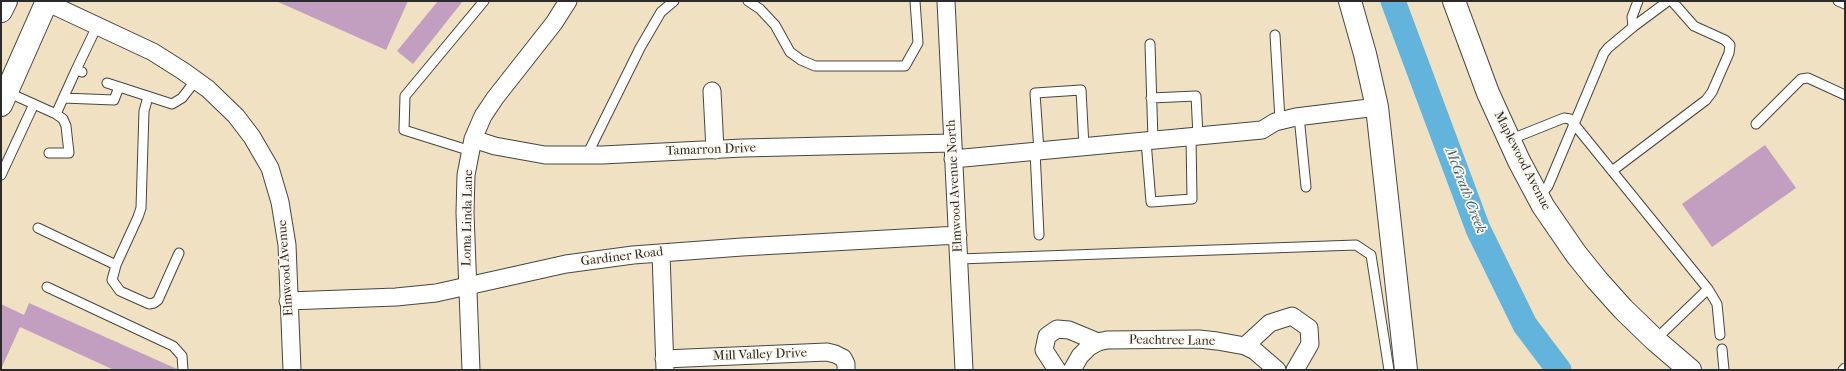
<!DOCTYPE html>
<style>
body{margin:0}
#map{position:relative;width:1846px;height:371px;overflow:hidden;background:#efe1c2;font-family:"IM FELL French Canon",serif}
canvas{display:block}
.frame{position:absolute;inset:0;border:2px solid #2b2b2b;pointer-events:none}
</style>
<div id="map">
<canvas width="1846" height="371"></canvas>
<div class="frame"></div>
</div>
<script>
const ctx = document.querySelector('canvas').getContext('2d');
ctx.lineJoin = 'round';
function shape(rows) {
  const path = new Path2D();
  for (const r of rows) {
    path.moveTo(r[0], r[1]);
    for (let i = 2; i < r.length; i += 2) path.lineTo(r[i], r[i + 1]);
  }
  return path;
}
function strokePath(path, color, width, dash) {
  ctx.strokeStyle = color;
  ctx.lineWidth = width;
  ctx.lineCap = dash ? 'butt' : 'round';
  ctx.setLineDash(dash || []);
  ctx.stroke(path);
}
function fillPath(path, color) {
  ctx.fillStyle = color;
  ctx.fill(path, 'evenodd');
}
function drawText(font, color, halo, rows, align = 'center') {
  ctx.font = font + ' "IM FELL French Canon",serif';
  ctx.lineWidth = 3.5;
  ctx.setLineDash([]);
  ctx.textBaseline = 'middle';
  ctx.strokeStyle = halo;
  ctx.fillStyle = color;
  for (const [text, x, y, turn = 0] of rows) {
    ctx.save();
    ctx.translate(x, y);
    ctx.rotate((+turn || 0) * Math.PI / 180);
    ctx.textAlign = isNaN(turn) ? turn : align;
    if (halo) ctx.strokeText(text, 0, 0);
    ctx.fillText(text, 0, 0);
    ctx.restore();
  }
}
const river = shape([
 [1393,1,1478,229,1525,325,1559,370]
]);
const building = shape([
 [276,1,408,1,386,50],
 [438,1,463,1,413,64,397,51],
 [1765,145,1796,188,1712,247,1682,204],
 [29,303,177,369,177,370,114,370,20,327,1,369,1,304,24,315]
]);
const lane = shape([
 [748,1,760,9,775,25,790,52,801,60,815,66,905,66,918,43,915,1],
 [1838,1,1845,4],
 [1633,27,1668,1],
 [1275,35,1280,120],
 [1150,44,1153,140],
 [82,72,76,70,97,26],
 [107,83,172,104,182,98,196,80],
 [7,92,56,114,76,70],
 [63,98,114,100,119,87],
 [1151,98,1196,96,1198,136],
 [1299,116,1306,187],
 [1756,124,1801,79,1808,78,1845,95],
 [1509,140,1564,118,1570,119,1708,289,1655,340],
 [1146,141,1151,202,1192,199,1191,137],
 [471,151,404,130,405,96,484,1],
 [1035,151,1039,235],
 [1039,151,1035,93,1081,90,1084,147],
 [49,153,69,153,66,126,63,119,56,114],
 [587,155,640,48,661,12,674,1],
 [1612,171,1706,100,1712,92,1729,53,1730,45,1725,40,1694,26,1672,1],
 [1,175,34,104],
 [1539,197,1548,186,1604,53,1608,48,1633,27,1632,17,1638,1],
 [38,228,116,265,138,217,141,208,144,111,148,97],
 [959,259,1356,245,1371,255,1389,370],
 [116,265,112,280,120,291,149,304,154,303,158,300,179,253],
 [47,287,173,346,182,356,183,370],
 [1708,289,1717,304,1720,335],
 [1722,349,1724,370],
 [1843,370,1845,368]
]);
const street = shape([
 [44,1,153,52,183,71,208,89,236,116,252,137,270,168,280,202,287,245,292,370],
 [946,1,964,370],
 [712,91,715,150],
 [473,139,495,146,545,155,602,155,743,148,952,143],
 [953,159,1262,130,1275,122,1296,117,1377,107],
 [661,253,665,370],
 [288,301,396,297,436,293,566,264,633,255,742,247,958,235],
 [1245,346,1270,323,1292,316,1309,328,1310,344,1295,370],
 [664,359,827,352,835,354,843,358,846,364,846,370],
 [471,370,465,213,466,175,473,139,483,116,495,98,554,23,568,1],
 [1057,370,1044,350,1047,336,1057,329,1069,330,1098,342],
 [1072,370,1080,356,1089,347,1098,342,1107,340,1199,339,1217,341,1245,346,1255,351,1277,370]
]);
const secondary = shape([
 [1350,1,1365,54,1377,107,1406,370],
 [1454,1,1488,93,1519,161,1543,206,1576,254,1597,280,1623,309,1655,340,1690,370]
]);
const primary = shape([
 [1,11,6,1],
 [1,105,47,1]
]);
const streetNames = [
 ["Tamarron Drive",711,150,-2],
 ["Maplewood Avenue",1522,161,63],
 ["Elmwood Avenue North",955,186,-93],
 ["Loma Linda Lane",468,218,-89],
 ["Gardiner Road",622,257,-7],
 ["Elmwood Avenue",286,268,-94],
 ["Peachtree Lane",1172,341,1],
 ["Mill Valley Drive",760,355,-2]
];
const waterNames = [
 ["McGrath Creek",1465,191,69]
];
strokePath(river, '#62b4dd', 25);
fillPath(building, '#c29ec1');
strokePath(lane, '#484642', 11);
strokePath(street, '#484642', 19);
strokePath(secondary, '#484642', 24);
strokePath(primary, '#484642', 24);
strokePath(lane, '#fff', 9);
strokePath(street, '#fff', 17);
strokePath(secondary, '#fff', 22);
strokePath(primary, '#fff', 22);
drawText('13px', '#2b2b2b', '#fbf7ec', streetNames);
drawText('italic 14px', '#3e5b69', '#fbf7ec', waterNames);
</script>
